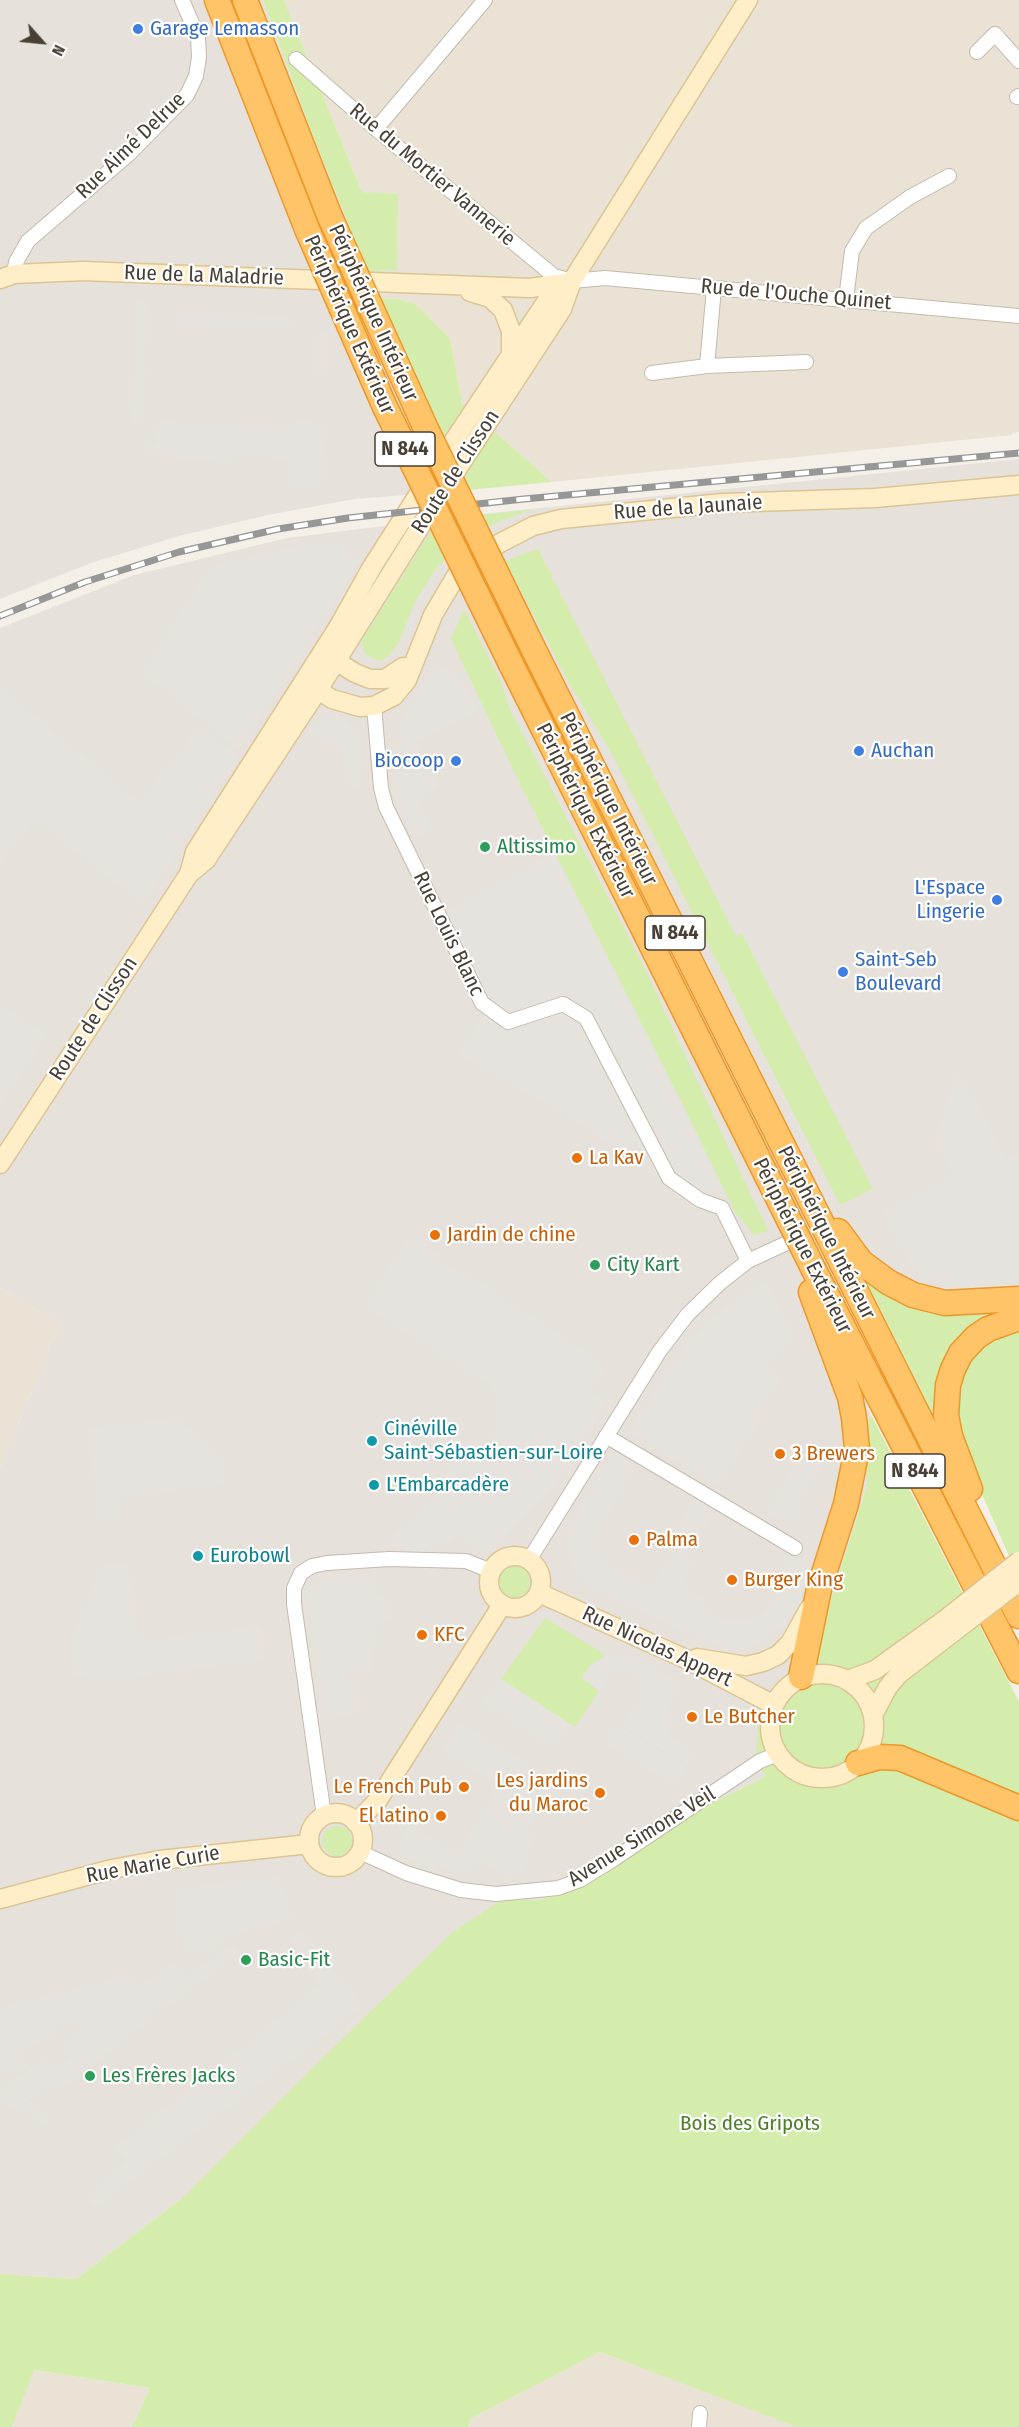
<!DOCTYPE html>
<meta charset="utf-8">
<style>
body{margin:0}
#map{position:relative;width:1019px;height:2427px;overflow:hidden;background:#f5f0e7;font-family:"Fira Sans Condensed",sans-serif}
canvas{display:block}
.north{position:absolute;left:12px;top:12px;width:60px;height:60px;-webkit-text-stroke:4px #fff;paint-order:stroke;rotate:117deg;font-size:16px;font-weight:700;line-height:24px;text-align:center;color:#494035}
.north::after{content:'';display:block;margin:auto;width:21px;height:27px;background:#494035;clip-path:polygon(50% 0,100% 100%,50% 72%,0 100%)}
</style>
<div id="map">
<canvas width="1019" height="2427"></canvas>
<div class="north">N</div>
</div>
<script>
const ctx = document.querySelector('canvas').getContext('2d');
ctx.lineJoin = 'round';
function fillPath(path, color) {
  ctx.fillStyle = color;
  ctx.fill(path, 'evenodd');
}
function shape(rows) {
  const path = new Path2D();
  for (const r of rows) {
    if (r.length === 3) {
      path.moveTo(r[0] + r[2], r[1]);
      path.arc(r[0], r[1], r[2], 0, 2 * Math.PI);
      continue;
    }
    path.moveTo(r[0], r[1]);
    for (let i = 2; i < r.length; i += 2) path.lineTo(r[i], r[i + 1]);
  }
  return path;
}
function strokePath(path, color, width, dash) {
  ctx.strokeStyle = color;
  ctx.lineWidth = width;
  ctx.lineCap = dash ? 'butt' : 'round';
  ctx.setLineDash(dash || []);
  ctx.stroke(path);
}
function drawText(font, color, halo, rows, align = 'center') {
  ctx.font = font + ' "Fira Sans Condensed",sans-serif';
  ctx.lineWidth = 4.5;
  ctx.setLineDash([]);
  ctx.textBaseline = 'middle';
  ctx.strokeStyle = halo;
  ctx.fillStyle = color;
  for (const [text, x, y, turn = 0] of rows) {
    ctx.save();
    ctx.translate(x, y);
    ctx.rotate((+turn || 0) * Math.PI / 180);
    ctx.textAlign = isNaN(turn) ? turn : align;
    if (halo) ctx.strokeText(text, 0, 0);
    ctx.fillText(text, 0, 0);
    ctx.restore();
  }
}
const residential = shape([
 [284,0,1019,0,1019,432,1012,433,1012,435,552,482,462,403,450,338,415,304,398,299,378,298,367,271,398,194,362,192],
 [0,1288,60,1323,0,1469],
 [600,2352,796,2426,797,2427,468,2427,470,2419],
 [33,2370,150,2388,132,2427,12,2427]
]);
const industrial = shape([
 [0,0,263,0,308,123,384,313,468,490,355,499,268,515,179,536,91,563,0,599],
 [1019,459,1019,1294,944,1297,881,1274,826,1315,872,1417,867,1420,867,1486,820,1634,756,1757,765,1777,700,1809,614,1868,566,1894,536,1900,502,1900,185,2196,76,2279,0,2274,0,1469,60,1323,0,1288,0,628,134,575,287,538,481,514]
]);
const green = shape([
 [263,0,284,0,362,192,398,194,397,270,367,271,308,123],
 [378,298,398,299,415,304,450,338,462,403,552,482,468,490],
 [533,509,498,522,474,534,458,547,436,569,415,602,400,640,390,655,383,660,376,660,365,654,361,642,438,520],
 [538,549,736,936,742,933,873,1189,840,1205,612,754,569,683,505,561],
 [464,609,501,682,509,707,640,959,768,1231,754,1235,735,1212,683,1105,518,780,451,639],
 [881,1274,944,1297,1019,1294,1019,1579,959,1441,934,1416,867,1283],
 [872,1417,1019,1702,1019,2427,797,2427,600,2352,470,2419,468,2427,132,2427,150,2388,34,2370,12,2427,0,2427,0,2274,76,2279,185,2196,328,2053,453,1932,502,1900,536,1900,566,1894,614,1868,700,1809,765,1777,756,1757,758,1725,782,1680,799,1666,820,1634,867,1486,867,1420],
 [513,1582,17],
 [545,1618,606,1655,590,1666,582,1678,599,1691,575,1727,501,1679],
 [337,1841,15]
]);
const parking = shape([
 [137,302,147,302,143,422,133,422],
 [177,314,293,318,293,329,176,325],
 [316,332,327,333,325,376,314,375],
 [158,422,292,428,293,422,324,423,321,488,288,487,289,458,233,455,233,460,173,457,173,453,142,452,143,444,157,445],
 [338,543,358,561,239,748,143,673,211,567,304,546],
 [434,663,462,682,476,710,415,741,438,787,416,799,432,828,414,837,396,798,395,767,402,721,420,693],
 [2,689,139,803,200,727,236,756,143,903,35,818,0,862,0,692],
 [331,719,347,722,357,732,360,743,362,767,358,786,352,788,340,739,325,743,307,732],
 [554,855,720,1187,689,1202,587,1126,459,1053,490,1009,449,910],
 [0,1006,45,1035,0,1105],
 [958,1071,1006,1161,1019,1155,1019,1285,975,1287,920,1280,884,1213,955,1175,936,1140],
 [410,1238,443,1259,440,1264,453,1272,456,1268,605,1367,589,1392,605,1403,553,1486,527,1515,486,1553,479,1546,475,1550,459,1534,445,1547,437,1540,420,1554,403,1554,389,1540,447,1487,438,1478,468,1451,477,1459,485,1451,494,1439,498,1424,497,1393,490,1382,483,1377,481,1380,366,1305],
 [766,1284,796,1338,765,1362,780,1381,755,1412,761,1417,719,1484,630,1431,681,1353,698,1333,747,1289,752,1295],
 [183,1418,184,1429,191,1429,220,1458,226,1482,118,1497,121,1517,98,1519,90,1430],
 [810,1443,827,1455,804,1491,794,1522,782,1520,768,1511],
 [615,1449,637,1463,596,1533,595,1546,599,1555,609,1565,651,1588,673,1553,666,1547,696,1497,715,1509,684,1558,694,1563,680,1585,702,1599,704,1610,726,1622,749,1621,760,1615,770,1606,782,1585,786,1569,785,1559,800,1560,810,1567,792,1613,785,1623,757,1643,736,1646,717,1644,589,1586,576,1571,567,1551,569,1530],
 [102,1566,128,1566,139,1643,261,1627,265,1658,105,1680,103,1675,86,1677,86,1673,76,1675,71,1643],
 [372,1575,374,1598,387,1597,389,1619,375,1621,377,1642,370,1644,372,1668,343,1671,344,1681,355,1680,358,1713,321,1717,309,1594,318,1593,317,1581],
 [606,1655,633,1657,681,1686,664,1713,674,1720,665,1735,695,1755,685,1763,624,1726,643,1692,640,1678,627,1670,616,1670,607,1677,599,1691,582,1677,590,1666],
 [501,1679,569,1724,553,1748,484,1703],
 [461,1724,528,1766,520,1779,527,1784,496,1832,531,1854,519,1872,516,1870,510,1879,479,1859,469,1875,460,1869,457,1874,438,1862,432,1870,397,1848,411,1826,457,1855,500,1786,444,1751],
 [616,1725,685,1767,674,1784,606,1742],
 [530,1780,548,1792,526,1828,536,1835,527,1848,499,1831],
 [278,1878,291,1919,232,1933,210,1950,186,1953,174,1890],
 [303,1931,362,2005,96,2206,85,2196,128,2162,116,2148,322,1985,291,1942],
 [234,1945,239,1952,163,2009,159,2004,152,2009,155,2015,57,2091,50,2084,23,2104,24,2105,33,2101,47,2120,40,2124,30,2114,0,2100,0,2093,47,2057,58,2069,72,2058,63,2043,120,2002,97,2009,97,2017,57,2026,57,2035,18,2047,26,2066,0,2074,0,2008,134,1975,138,1987,130,1995,175,1963,187,1977]
]);
const street = shape([
 [977,52,995,34,1019,61],
 [296,59,376,129,554,276,572,281,605,278,1019,316],
 [1017,97,1019,96],
 [376,129,485,0],
 [14,274,16,262,28,241,129,154,187,95,196,76,199,57,198,37,182,0],
 [846,299,852,251,866,228,910,197,949,176],
 [707,366,806,362],
 [652,373,707,366,714,288],
 [374,706,381,788,386,807,482,1003,508,1022,563,1004,586,1018,669,1178,700,1200,722,1208,748,1261],
 [606,1436,795,1548],
 [529,1560,659,1352,688,1314,720,1283,748,1261,802,1236],
 [324,1816,294,1604,294,1588,301,1573,312,1566,327,1563,389,1559,466,1561,491,1571],
 [360,1852,406,1873,461,1890,496,1894,558,1888,580,1880,611,1861,760,1761,778,1754],
 [699,2427,700,2413]
]);
const secondary = shape([
 [0,279,14,274,83,271,530,288,565,283],
 [470,292,490,298,503,310,511,331,511,356],
 [336,661,355,673,370,679,385,679,403,667],
 [318,690,332,699,360,707,374,706,394,696,407,680,433,615,456,576,467,562,479,554,533,526,561,519,723,503,875,498,1019,485],
 [189,874,206,860,318,690,437,500,562,309,572,281,748,0],
 [0,1164,189,874,195,852,339,626,372,567,427,481,548,299,572,281],
 [515,1582,26],
 [539,1593,686,1659,774,1705],
 [697,1658,746,1666,763,1662,778,1655,790,1643,809,1609],
 [822,1726,52],
 [848,1680,875,1670,943,1621],
 [873,1715,888,1687,899,1674,951,1634],
 [336,1840,27],
 [356,1823,378,1800,502,1605],
 [0,1899,112,1869,160,1860,309,1844]
]);
const highway = shape([
 [217,0,307,229],
 [245,0,330,217],
 [534,650,1019,1616],
 [511,664,787,1216],
 [838,1231,861,1262,888,1282,913,1295,945,1303,1019,1299],
 [814,1270,1019,1671],
 [970,1489,950,1436,946,1415,948,1385,953,1369,961,1353,976,1337,988,1329,1019,1318],
 [801,1677,819,1589,846,1504,857,1449,854,1418,850,1397,811,1292],
 [858,1763,879,1757,900,1758,1019,1808]
]);
const rail = shape([
 [0,616,85,582,179,552,278,529,348,518,524,499,1019,453]
]);
const secondaryBridge = shape([
 [943,1621,1019,1561],
 [951,1634,1019,1582]
]);
const highwayBridge = shape([
 [330,217,426,429,534,650],
 [307,229,385,407,511,664],
 [787,1216,814,1270]
]);
const markers = [
 [138,29,6,"#3f7fe0"],
 [859,751,6,"#3f7fe0"],
 [456,761,6,"#3f7fe0"],
 [485,847,6,"#2e9e5b"],
 [997,900,6,"#3f7fe0"],
 [843,972,6,"#3f7fe0"],
 [577,1158,6,"#e8710a"],
 [435,1235,6,"#e8710a"],
 [595,1265,6,"#2e9e5b"],
 [372,1441,6,"#0f9aa8"],
 [780,1454,6,"#e8710a"],
 [374,1485,6,"#0f9aa8"],
 [634,1540,6,"#e8710a"],
 [198,1556,6,"#0f9aa8"],
 [732,1580,6,"#e8710a"],
 [422,1635,6,"#e8710a"],
 [692,1717,6,"#e8710a"],
 [464,1787,6,"#e8710a"],
 [600,1793,6,"#e8710a"],
 [441,1816,6,"#e8710a"],
 [246,1960,6,"#2e9e5b"],
 [90,2076,6,"#2e9e5b"]
];
const shields = [
 [405,449,60],
 [675,933,60],
 [915,1471,60]
];
const shieldNames = [
 ["N 844",405,449],
 ["N 844",675,933],
 ["N 844",915,1471]
];
const shopNames = [
 ["Garage Lemasson",150,29],
 ["Auchan",871,751],
 ["Biocoop",444,761,"right"],
 ["L'Espace",985,888,"right"],
 ["Lingerie",985,912,"right"],
 ["Saint-Seb",855,960],
 ["Boulevard",855,984]
];
const streetNames = [
 ["Rue Aimé Delrue",131,146,-44],
 ["Rue du Mortier Vannerie",432,175,40],
 ["Rue de la Maladrie",204,276,2],
 ["Rue de l'Ouche Quinet",796,295,5],
 ["Périphérique Intérieur",373,313,66],
 ["Périphérique Extérieur",349,325,66],
 ["Route de Clisson",456,472,-57],
 ["Rue de la Jaunaie",688,508,-4],
 ["Périphérique Intérieur",608,799,63],
 ["Périphérique Extérieur",585,811,63],
 ["Rue Louis Blanc",448,934,64],
 ["Route de Clisson",94,1019,-57],
 ["Périphérique Intérieur",826,1233,63],
 ["Périphérique Extérieur",802,1246,63],
 ["Rue Nicolas Appert",657,1647,25],
 ["Avenue Simone Veil",642,1837,-32],
 ["Rue Marie Curie",153,1865,-10]
];
const leisureNames = [
 ["Altissimo",497,847],
 ["City Kart",607,1265],
 ["Basic-Fit",258,1960],
 ["Les Frères Jacks",102,2076]
];
const foodNames = [
 ["La Kav",589,1158],
 ["Jardin de chine",447,1235],
 ["3 Brewers",792,1454],
 ["Palma",646,1540],
 ["Burger King",744,1580],
 ["KFC",434,1635],
 ["Le Butcher",704,1717],
 ["Les jardins",588,1781,"right"],
 ["du Maroc",588,1805,"right"],
 ["Le French Pub",452,1787,"right"],
 ["El latino",429,1816,"right"]
];
const cultureNames = [
 ["Cinéville",384,1429],
 ["Saint-Sébastien-sur-Loire",384,1453],
 ["L'Embarcadère",386,1485],
 ["Eurobowl",210,1556]
];
const parkNames = [
 ["Bois des Gripots",750,2124]
];
fillPath(residential, '#e9e2d5');
fillPath(industrial, '#e7e1dc');
fillPath(green, '#d4edac');
fillPath(parking, '#e6e3df');
strokePath(street, '#c4baac', 16);
strokePath(secondary, '#dcc595', 21);
strokePath(highway, '#ec982a', 27);
strokePath(street, '#fff', 14);
strokePath(secondary, '#ffeec7', 18);
strokePath(highway, '#ffc368', 24);
strokePath(rail, '#979797', 7);
strokePath(rail, '#fff', 4.5, [14]);
strokePath(secondaryBridge, '#dcc595', 21, []);
strokePath(highwayBridge, '#ec982a', 27, []);
strokePath(secondaryBridge, '#ffeec7', 18);
strokePath(highwayBridge, '#ffc368', 24);
for (const [x, y, r, color] of markers) {
  const dot = new Path2D();
  dot.arc(x, y, r, 0, 2 * Math.PI);
  ctx.fillStyle = color;
  ctx.fill(dot);
  strokePath(dot, '#fff', 2);
}
for (const [x, y, w] of shields) {
  const box = new Path2D();
  box.roundRect(x - w / 2, y - 17, w, 34, 4.5);
  ctx.fillStyle = '#fff';
  ctx.fill(box);
  strokePath(box, '#494035', 1.5);
}
drawText('bold 20px', '#494035', null, shieldNames);
drawText('21px', '#366cbe', '#fff', shopNames, 'left');
drawText('21px', '#494035', '#fff', streetNames);
drawText('21px', '#27864d', '#fff', leisureNames, 'left');
drawText('21px', '#c56008', '#fff', foodNames, 'left');
drawText('21px', '#0d838f', '#fff', cultureNames, 'left');
drawText('21px', '#4c8022', '#fff', parkNames);
</script>
